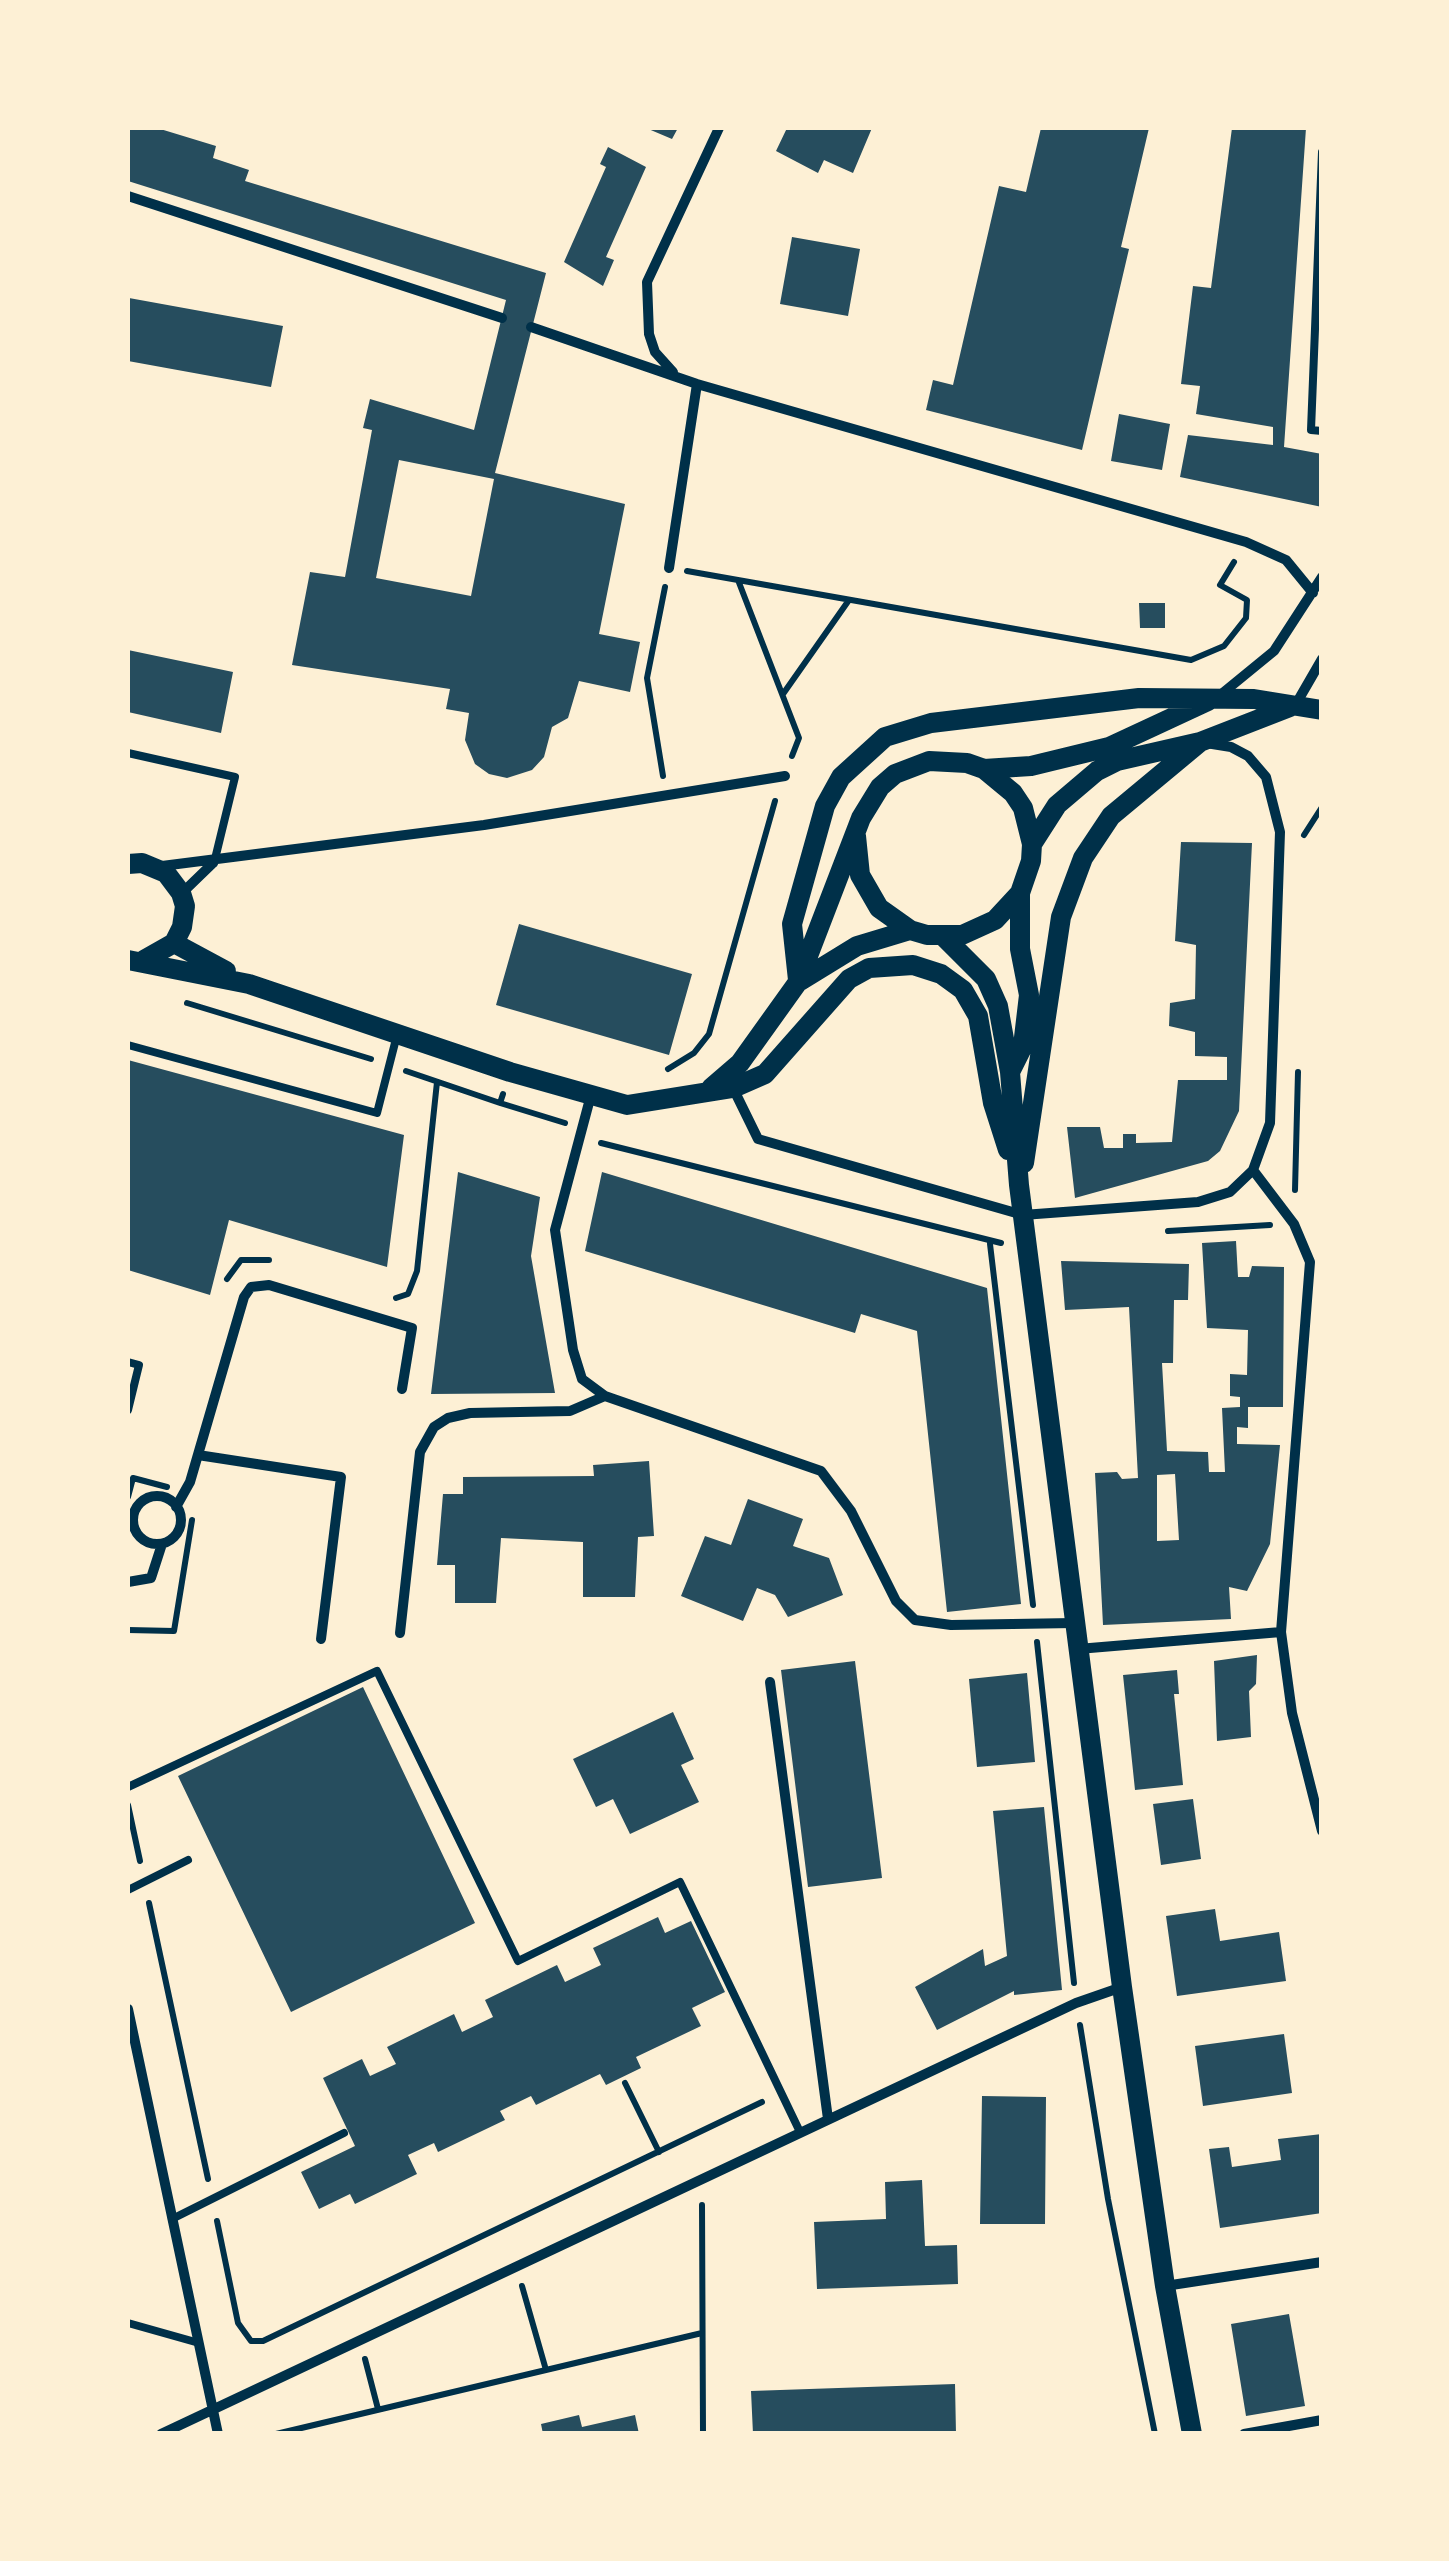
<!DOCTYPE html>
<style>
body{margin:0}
#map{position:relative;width:1449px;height:2561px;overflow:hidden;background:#fdf0d5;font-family:"Space Grotesk",sans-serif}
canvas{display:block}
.frame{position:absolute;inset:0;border:130px solid #fdf0d5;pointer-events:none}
</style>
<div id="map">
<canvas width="1449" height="2561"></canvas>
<div class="frame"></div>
</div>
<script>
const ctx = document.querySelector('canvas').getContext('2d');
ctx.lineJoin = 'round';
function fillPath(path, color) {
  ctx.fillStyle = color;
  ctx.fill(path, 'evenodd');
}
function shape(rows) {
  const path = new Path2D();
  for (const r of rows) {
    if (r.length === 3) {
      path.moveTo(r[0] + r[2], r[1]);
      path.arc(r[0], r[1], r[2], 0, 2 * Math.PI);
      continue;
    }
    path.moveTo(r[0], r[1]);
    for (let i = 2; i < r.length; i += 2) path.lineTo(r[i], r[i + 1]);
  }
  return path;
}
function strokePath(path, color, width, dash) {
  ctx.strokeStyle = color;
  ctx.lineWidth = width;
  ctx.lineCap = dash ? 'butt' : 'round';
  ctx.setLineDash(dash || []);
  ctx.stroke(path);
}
const building = shape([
 [128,128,157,128,216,146,213,158,249,170,245,181,546,273,495,473,625,504,599,634,640,642,630,692,579,681,568,718,552,727,544,757,532,770,507,778,489,774,475,764,465,740,469,713,446,709,450,689,292,665,310,572,345,577,372,430,363,428,370,399,474,430,506,300,128,181],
 [399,460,494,479,471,596,376,578],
 [646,128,678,128,672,139],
 [787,128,872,128,853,173,824,160,818,173,776,151],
 [1041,128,1149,128,1121,247,1129,249,1082,450,926,410,933,380,953,385,999,186,1026,192],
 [1232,128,1306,128,1284,447,1322,454,1322,507,1180,477,1188,435,1273,445,1273,427,1196,414,1200,386,1181,384,1193,286,1211,288],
 [608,147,646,167,606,257,614,260,603,286,564,262,606,167,600,164],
 [792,237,860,249,848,316,780,304],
 [129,298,283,326,271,387,128,361],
 [1119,414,1170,424,1162,470,1111,461],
 [1139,603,1165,603,1165,628,1140,628],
 [128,650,233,672,221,733,128,712],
 [1181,842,1252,843,1239,1111,1220,1151,1208,1161,1075,1198,1067,1127,1100,1127,1104,1148,1123,1148,1123,1134,1136,1134,1136,1143,1172,1142,1178,1080,1227,1080,1227,1057,1195,1056,1195,1032,1169,1026,1170,1003,1195,999,1196,945,1175,941],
 [519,924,692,974,669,1055,496,1005],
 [128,1060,404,1135,387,1267,229,1220,210,1295,128,1270],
 [458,1172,540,1197,531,1256,555,1393,431,1394],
 [602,1172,987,1288,1021,1604,947,1612,917,1331,861,1314,855,1333,585,1251],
 [1236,1241,1238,1277,1249,1277,1252,1266,1284,1267,1283,1407,1248,1407,1248,1428,1237,1427,1237,1444,1280,1445,1270,1544,1247,1591,1229,1587,1231,1619,1103,1625,1095,1473,1117,1472,1122,1479,1138,1478,1129,1307,1065,1310,1061,1261,1189,1264,1188,1300,1174,1300,1173,1363,1162,1363,1167,1451,1208,1452,1209,1472,1225,1472,1222,1408,1240,1407,1240,1397,1230,1396,1230,1374,1247,1375,1248,1330,1207,1328,1202,1243],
 [1175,1474,1179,1540,1157,1541,1157,1475],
 [649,1461,654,1536,638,1537,635,1597,583,1597,583,1542,501,1538,496,1603,455,1603,455,1565,437,1565,443,1494,463,1494,463,1477,594,1476,593,1465],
 [748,1499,803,1519,793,1546,829,1558,843,1595,788,1617,775,1595,757,1588,743,1621,681,1596,705,1536,731,1545],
 [1257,1655,1256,1684,1249,1691,1251,1737,1217,1741,1214,1661],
 [855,1661,882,1878,808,1887,781,1670],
 [1177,1670,1179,1694,1174,1694,1183,1785,1135,1790,1123,1675],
 [1027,1673,1035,1762,977,1767,969,1679],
 [363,1687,475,1923,291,2012,178,1776],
 [673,1712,694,1759,681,1765,699,1802,630,1834,613,1799,596,1807,573,1759],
 [1193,1799,1201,1859,1161,1865,1153,1804],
 [1044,1807,1062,1990,1014,1995,1014,1991,937,2030,915,1987,983,1949,985,1966,1007,1956,993,1811],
 [1215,1909,1220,1941,1279,1932,1286,1981,1177,1996,1166,1916],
 [658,1917,665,1933,691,1921,725,1992,692,2008,701,2026,636,2057,641,2068,606,2085,600,2074,536,2105,531,2096,500,2111,505,2120,438,2152,434,2143,408,2155,417,2174,355,2204,350,2194,319,2209,301,2172,355,2146,323,2078,362,2059,370,2076,396,2064,387,2047,454,2014,462,2032,493,2017,485,2000,557,1965,565,1982,601,1965,593,1948],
 [1284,2034,1292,2093,1203,2106,1195,2046],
 [982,2096,1046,2097,1045,2224,980,2224],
 [1322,2134,1322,2213,1220,2228,1209,2149,1229,2147,1232,2167,1281,2160,1278,2139],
 [922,2180,925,2246,957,2245,958,2284,817,2289,814,2222,886,2219,885,2182],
 [1289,2314,1305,2406,1246,2416,1231,2324],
 [955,2384,956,2434,753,2434,751,2391],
 [579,2415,582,2427,635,2415,639,2434,543,2434,541,2424]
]);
const path = shape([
 [687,571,1191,660,1224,646,1246,618,1247,600,1220,585,1234,562],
 [738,580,799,738,792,756],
 [783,694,849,600],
 [663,776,647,678,665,587],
 [1304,835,1322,807],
 [187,1003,371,1059],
 [668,1069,694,1053,709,1034,775,801],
 [406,1071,500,1103],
 [503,1094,500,1103,565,1123],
 [601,1143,1001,1243],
 [1295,1190,1298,1072],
 [1168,1231,1270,1225],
 [990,1244,1033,1605],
 [227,1279,241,1260,269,1260],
 [396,1298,408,1294,417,1271,437,1082],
 [128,1497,133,1478,167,1487],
 [128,1630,174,1631,192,1520],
 [1037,1642,1074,1983],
 [128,1805,140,1861],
 [149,1903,208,2179],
 [1080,2025,1108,2199,1155,2434],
 [625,2083,659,2152],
 [702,2205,703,2434],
 [217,2221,238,2323,251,2341,263,2341,762,2102],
 [522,2286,546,2370],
 [365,2359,378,2409],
 [276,2434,702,2333]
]);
const service = shape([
 [1322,152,1311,430,1322,431],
 [128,753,235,777,214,863],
 [128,1045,377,1113,397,1035],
 [128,1362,139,1365,128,1410],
 [128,1787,377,1671,518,1961,680,1882,800,2132],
 [128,1890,188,1860],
 [172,2219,344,2133],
 [128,2323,199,2343]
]);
const minor = shape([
 [128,196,502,318],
 [531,327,697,384,1246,542,1286,560,1313,593],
 [673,372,655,352,649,334,647,282,719,128],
 [669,568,697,384],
 [1219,696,1274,651,1322,577],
 [1296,704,1322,659],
 [162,866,484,825,785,776],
 [182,893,213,863],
 [733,1088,758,1139,1023,1215,1198,1202,1230,1192,1253,1170,1270,1123,1280,832,1266,777,1248,756,1231,747,1206,743],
 [591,1095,555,1230,573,1350,582,1379,605,1396,821,1471,851,1511,896,1601,915,1620,951,1625,1074,1623],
 [1253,1170,1294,1224,1310,1262,1281,1632,1292,1713,1322,1831],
 [198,1455,341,1477,321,1639],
 [157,1520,24],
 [176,1507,190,1482,244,1297,251,1287,269,1285,412,1328,402,1389],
 [128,1582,151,1578,162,1544],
 [400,1633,420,1452,434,1427,448,1418,470,1413,570,1411,605,1396],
 [1078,1649,1281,1632],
 [770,1682,828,2119],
 [128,2009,218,2434],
 [1165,2286,1322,2262],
 [161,2434,1076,2003,1122,1987],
 [1244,2434,1322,2420]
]);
const secondary = shape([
 [984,769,1031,766,1109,747,1208,701],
 [1032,844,1057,805,1097,771,1117,761,1200,742,1290,707],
 [128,864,142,863,166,873,181,893,185,906,182,927,174,943,144,960],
 [944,937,986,979,998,1006,1010,1072,1019,1185,1122,1987,1165,2286,1192,2434],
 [174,943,226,971],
 [128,960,249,984,510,1072,627,1105,733,1088,765,1074,849,979,869,968,913,965,941,974,963,990,978,1016,993,1103,1008,1150],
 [798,980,792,924,825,806,841,777,885,737,931,723,1139,698,1254,699,1322,710],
 [800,981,857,946,910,930],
 [1010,1072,1023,1046,1029,995,1020,949,1020,893],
 [711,1088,740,1063,798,982,861,818,880,787,895,774,929,761,967,763,984,769,1013,793,1023,808,1032,844,1031,861,1020,893,995,920,962,935,927,935,910,930,879,908,860,875,856,836],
 [1024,1163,1061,917,1083,858,1111,816,1200,742]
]);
fillPath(building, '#264d5e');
strokePath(path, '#003049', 6);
strokePath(service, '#003049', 8);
strokePath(minor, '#003049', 10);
strokePath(secondary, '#003049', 20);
</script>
